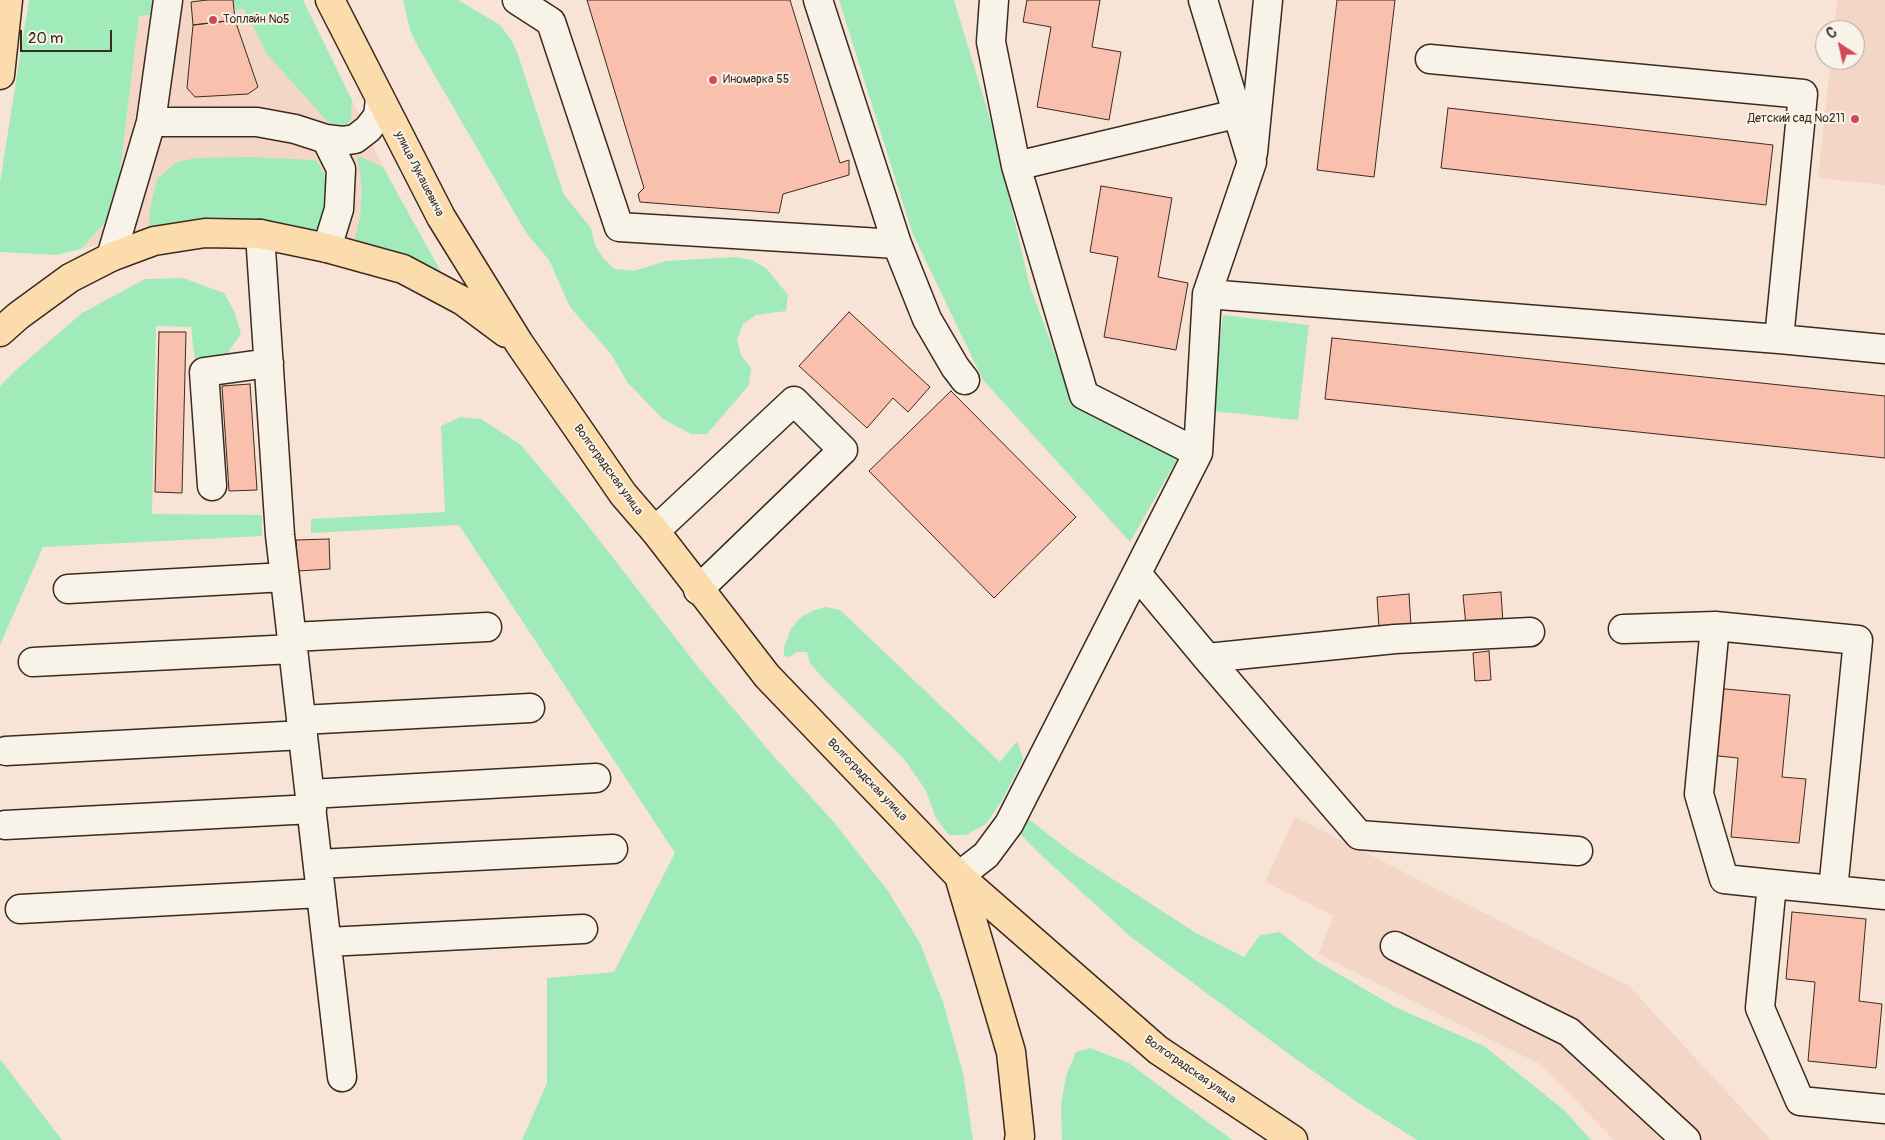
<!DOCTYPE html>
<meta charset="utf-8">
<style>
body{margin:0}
#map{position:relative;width:1885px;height:1140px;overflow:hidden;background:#f8e4d6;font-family:Pangolin,sans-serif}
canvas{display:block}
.north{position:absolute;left:1815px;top:20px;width:50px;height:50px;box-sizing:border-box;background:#f7f3e8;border:1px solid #aca397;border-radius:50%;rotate:325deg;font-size:14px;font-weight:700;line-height:20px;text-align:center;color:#3b2a1e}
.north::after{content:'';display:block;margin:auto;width:18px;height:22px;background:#d1495b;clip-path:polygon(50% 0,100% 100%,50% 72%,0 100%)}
.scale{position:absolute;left:20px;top:30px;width:92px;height:22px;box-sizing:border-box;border:2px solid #3b2a1e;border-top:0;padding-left:6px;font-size:15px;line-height:18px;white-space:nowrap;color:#3b2a1e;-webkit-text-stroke:4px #f7f3e8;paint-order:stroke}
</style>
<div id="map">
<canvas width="1885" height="1140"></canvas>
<div class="north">С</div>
<div class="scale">20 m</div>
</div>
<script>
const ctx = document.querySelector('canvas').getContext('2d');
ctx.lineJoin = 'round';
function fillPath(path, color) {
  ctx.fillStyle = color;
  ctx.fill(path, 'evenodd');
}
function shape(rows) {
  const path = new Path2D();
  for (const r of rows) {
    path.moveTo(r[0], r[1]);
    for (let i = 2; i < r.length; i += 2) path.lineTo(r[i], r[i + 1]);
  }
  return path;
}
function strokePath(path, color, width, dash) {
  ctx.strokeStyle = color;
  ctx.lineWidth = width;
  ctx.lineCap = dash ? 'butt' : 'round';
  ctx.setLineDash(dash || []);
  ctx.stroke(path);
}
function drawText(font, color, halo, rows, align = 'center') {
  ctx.font = font + ' Pangolin,sans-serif';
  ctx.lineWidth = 4;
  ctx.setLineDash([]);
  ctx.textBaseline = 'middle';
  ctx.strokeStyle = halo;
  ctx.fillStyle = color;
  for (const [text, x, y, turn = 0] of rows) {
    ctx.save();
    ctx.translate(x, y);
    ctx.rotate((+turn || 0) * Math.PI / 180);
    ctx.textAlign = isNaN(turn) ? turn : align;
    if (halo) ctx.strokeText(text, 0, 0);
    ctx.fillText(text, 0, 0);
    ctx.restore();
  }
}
const built = shape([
 [156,0,194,0,196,15,244,9,267,54,351,119,352,100,383,167,358,156,362,188,360,217,353,246,149,232,81,249,107,220,118,188,139,16],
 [1837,0,1885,0,1885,185,1818,178,1831,60,1855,60,1855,30,1834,30],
 [1295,817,1629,986,1771,1140,1614,1140,1540,1064,1318,954,1334,916,1265,882]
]);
const green = shape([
 [29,0,156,0,154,14,139,16,118,188,107,220,81,249,56,255,0,252,0,182],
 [194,0,303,0,352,100,351,119,347,124,338,126,327,121,267,54,244,9,195,15],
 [403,0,458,0,500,25,510,38,517,52,564,195,591,228,595,245,603,258,615,269,634,271,666,261,735,257,752,260,767,269,788,295,786,311,756,315,743,324,737,340,741,355,751,368,749,385,707,434,691,434,663,419,628,383,611,354,570,307,549,260,527,234,417,45,410,30],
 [839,0,954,0,994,132,1029,283,1071,398,1179,456,1130,542,983,380,912,232],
 [357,155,383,167,445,279,353,246,360,217,362,188],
 [249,157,316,160,326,177,328,194,323,224,312,233,149,232,150,208,157,179,177,162,195,158],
 [183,278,224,293,234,311,241,334,224,358,210,364,195,361,191,327,156,326,152,514,262,515,262,536,43,547,0,645,0,386,16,370,82,313,145,279],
 [1223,315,1309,325,1298,420,1212,411],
 [460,417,481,419,521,445,578,513,699,668,776,759,833,821,888,891,920,943,943,1002,963,1073,973,1140,522,1140,547,1083,547,978,614,972,675,853,459,525,311,533,311,519,445,512,441,426],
 [826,607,840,610,1000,762,1017,741,1023,759,1003,799,986,824,966,835,949,835,936,818,925,789,904,759,821,676,810,663,807,652,797,652,789,657,784,656,784,647,791,629,801,617,815,610],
 [1027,818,1074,854,1196,933,1244,957,1260,935,1280,932,1315,960,1395,1007,1484,1046,1564,1110,1591,1140,1417,1140,1357,1102,1293,1057,1131,937,1042,856,1021,835],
 [1090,1048,1129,1063,1232,1140,1062,1140,1061,1105,1066,1076,1076,1052],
 [0,1059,62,1140,0,1140]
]);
const building = shape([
 [207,0,233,0,235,20,193,25,191,2,207,0],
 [587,0,790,0,840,163,849,160,849,175,783,194,779,213,640,202,638,194,644,188,587,0],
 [1027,0,1100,0,1092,47,1121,52,1109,120,1037,107,1051,27,1023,22,1027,0],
 [1337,0,1395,0,1374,177,1317,170,1337,0],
 [235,20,258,87,248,94,195,97,187,88,193,25,235,20],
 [1448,108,1773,145,1766,205,1441,168,1448,108],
 [1101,186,1172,198,1158,277,1188,283,1176,350,1104,337,1118,257,1090,252,1101,186],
 [849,312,930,387,908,412,893,398,867,428,799,366,849,312],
 [159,332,186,332,182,493,155,492,159,332],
 [1332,338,1885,396,1885,458,1325,399,1332,338],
 [250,384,257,490,229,491,222,386,250,384],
 [951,391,1076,517,994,598,869,471,951,391],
 [329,539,330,569,298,571,296,540,329,539],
 [1501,592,1503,623,1466,626,1463,595,1501,592],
 [1409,594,1411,626,1379,628,1377,597,1409,594],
 [1489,651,1491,680,1475,681,1473,653,1489,651],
 [1715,688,1790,695,1782,777,1806,779,1799,843,1731,837,1738,758,1709,755,1715,688],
 [1792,912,1866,919,1859,1001,1882,1004,1876,1068,1808,1061,1815,982,1786,979,1792,912]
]);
const minor = shape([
 [517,0,551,22,619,227,897,244],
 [818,0,897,244,927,319,955,367,965,380],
 [994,0,991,42,1016,166,1084,395,1198,453],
 [1430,59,1803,94,1779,339],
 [151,122,257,122,295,129,326,139,342,141,355,139,368,129,378,116,380,99],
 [326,139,341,169,339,209,327,248],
 [1253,153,1268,0],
 [1016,166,1236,114],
 [260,234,280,535,342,1077],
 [111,257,151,122,168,0],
 [1207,294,1779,339,1885,349],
 [212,486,204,372,269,363],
 [655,531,794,401,843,450,698,590],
 [1137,574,1207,658,1359,835,1578,851],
 [68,589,285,577],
 [1715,626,1699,794,1724,879,1772,884,1760,1008,1800,1101,1885,1109],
 [1623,629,1715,626,1858,640,1833,890],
 [292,637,487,627],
 [1207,658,1395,639,1530,632],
 [33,662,293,649],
 [301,720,530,708],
 [6,751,303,735],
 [310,794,596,778],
 [5,825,312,809],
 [318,864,613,849],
 [959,876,986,855,1009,824,1198,453,1207,294,1252,162,1203,0],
 [1772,884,1885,895],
 [20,909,321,893],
 [327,942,583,929],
 [1395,946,1569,1032,1686,1140]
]);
const major = shape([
 [330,0,441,217,519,343,623,494,655,531,767,676,959,876,1158,1050,1293,1140],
 [0,75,8,0],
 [0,332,18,316,70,278,111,257,154,241,205,233,260,234,327,248,403,269,463,301,506,333],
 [959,876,1011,1052,1020,1136,1019,1140]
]);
const markers = [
 [213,20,5,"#d1495b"],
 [713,80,5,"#d1495b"],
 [1855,119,5,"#d1495b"]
];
const poiNames = [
 ["Топлайн №5",223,20],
 ["Иномарка 55",723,80],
 ["Детский сад №211",1845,119,"right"]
];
const streetNames = [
 ["улица Лукашевича",419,174,63],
 ["Волгоградская улица",608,470,54],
 ["Волгоградская улица",867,780,46],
 ["Волгоградская улица",1190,1070,35]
];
fillPath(built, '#f4d6c7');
fillPath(green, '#a1ebba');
fillPath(building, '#f9c1ad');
strokePath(building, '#3b2a1e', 1);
strokePath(minor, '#3b2a1e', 31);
strokePath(major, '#3b2a1e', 31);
strokePath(minor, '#f7f3e8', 28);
strokePath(major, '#fcdcac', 28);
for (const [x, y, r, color] of markers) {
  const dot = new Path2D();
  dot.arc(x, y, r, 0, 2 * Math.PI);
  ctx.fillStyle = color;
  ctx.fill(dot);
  strokePath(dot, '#f7f3e8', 2);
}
drawText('12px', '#3b2a1e', '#f7f3e8', poiNames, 'left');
drawText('12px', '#3b2a1e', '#f7f3e8', streetNames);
</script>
